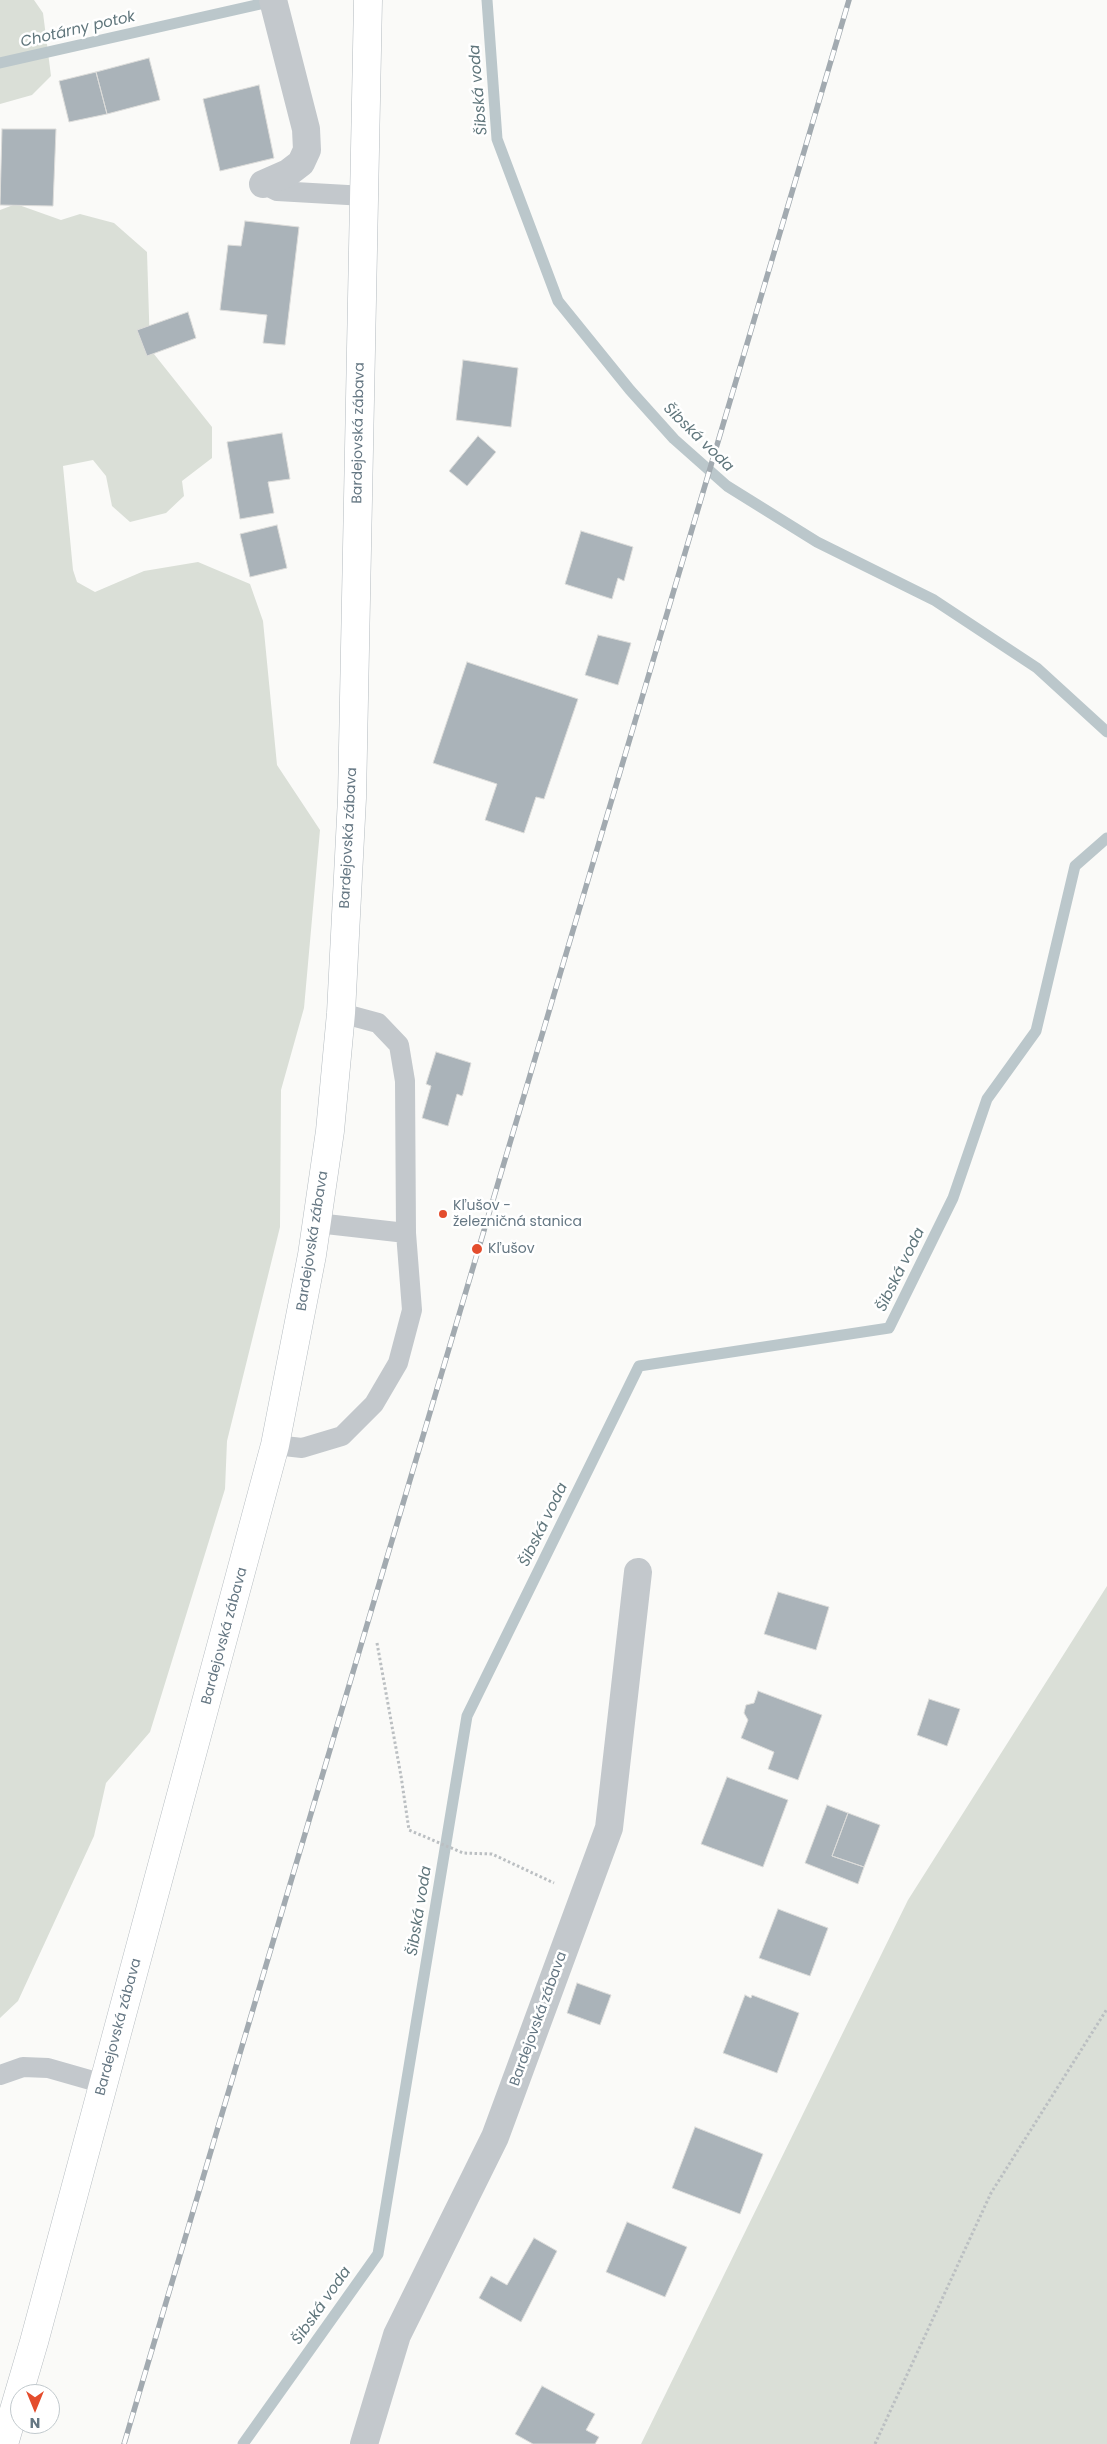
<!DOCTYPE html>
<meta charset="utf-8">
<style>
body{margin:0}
#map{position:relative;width:1107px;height:2444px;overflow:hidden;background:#fafaf8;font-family:Poppins,sans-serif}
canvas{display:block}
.north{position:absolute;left:10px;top:2384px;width:50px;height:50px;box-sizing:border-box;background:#fff;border:1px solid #c1c9cd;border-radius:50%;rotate:180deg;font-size:14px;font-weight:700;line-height:20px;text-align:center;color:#657783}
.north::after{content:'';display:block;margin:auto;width:18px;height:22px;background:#e44d2d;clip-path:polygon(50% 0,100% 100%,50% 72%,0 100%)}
</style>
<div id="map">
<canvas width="1107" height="2444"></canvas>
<div class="north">N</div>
</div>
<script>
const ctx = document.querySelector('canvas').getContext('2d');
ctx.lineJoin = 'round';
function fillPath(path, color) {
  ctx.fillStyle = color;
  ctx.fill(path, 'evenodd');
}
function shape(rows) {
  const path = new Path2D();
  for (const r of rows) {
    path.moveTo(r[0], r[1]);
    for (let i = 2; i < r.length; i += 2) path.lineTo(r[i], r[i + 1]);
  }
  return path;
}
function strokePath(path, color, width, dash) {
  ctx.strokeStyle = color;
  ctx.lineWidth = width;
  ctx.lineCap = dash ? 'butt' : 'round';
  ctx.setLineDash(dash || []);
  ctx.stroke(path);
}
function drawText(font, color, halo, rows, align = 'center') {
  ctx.font = font + ' Poppins,sans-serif';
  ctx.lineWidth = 5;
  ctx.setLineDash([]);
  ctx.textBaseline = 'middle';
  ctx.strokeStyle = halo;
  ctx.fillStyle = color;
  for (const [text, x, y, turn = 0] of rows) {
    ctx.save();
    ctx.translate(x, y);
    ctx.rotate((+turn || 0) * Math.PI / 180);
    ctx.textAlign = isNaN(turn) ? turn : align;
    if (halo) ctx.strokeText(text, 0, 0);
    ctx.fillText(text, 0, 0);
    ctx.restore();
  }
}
const green = shape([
 [0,0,34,0,43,13,51,76,32,95,0,104],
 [16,204,61,220,80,214,114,223,147,252,150,349,212,427,212,458,182,481,184,496,166,513,130,522,112,506,106,476,93,460,63,466,73,570,77,582,95,592,144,571,198,562,250,584,263,621,277,765,320,830,304,1008,281,1090,280,1227,227,1441,225,1489,150,1732,106,1783,94,1836,18,2001,0,2018,0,210],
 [1107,1586,1107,2444,641,2444,908,1900]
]);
const stream = shape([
 [487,0,497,139,558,301,630,390,674,439,727,486,817,542,934,600,1037,668,1107,732],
 [0,63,274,1],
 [243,2444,378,2254,467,1716,639,1366,889,1328,953,1198,987,1099,1036,1031,1075,866,1107,838]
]);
const building = shape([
 [149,58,160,100,107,114,96,72,149,58],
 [96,72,107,114,69,122,59,81,96,72],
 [259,85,274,158,220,171,203,99,259,85],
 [2,129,56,129,53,206,0,205,2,129],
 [245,221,299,227,285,345,263,343,267,315,220,310,228,245,241,246,245,221],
 [188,312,196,338,147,356,137,330,188,312],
 [463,360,518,368,511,427,456,420,463,360],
 [282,433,290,479,268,482,274,513,240,519,227,442,282,433],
 [478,436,496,452,467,486,449,471,478,436],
 [277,525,287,568,250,577,240,534,277,525],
 [581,531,633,547,624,581,618,578,612,599,565,584,581,531],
 [598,635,631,643,618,685,585,675,598,635],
 [467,662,578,699,544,799,536,797,524,833,485,820,497,784,433,763,467,662],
 [436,1052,471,1063,463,1094,462,1096,457,1094,448,1126,422,1118,431,1086,426,1084,436,1052],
 [778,1592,829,1607,816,1650,764,1634,778,1592],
 [758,1691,822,1715,798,1780,768,1769,774,1752,741,1738,748,1720,744,1713,746,1705,754,1703,758,1691],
 [929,1699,960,1709,947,1746,917,1735,929,1699],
 [727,1777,788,1800,763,1867,701,1844,727,1777],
 [827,1805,848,1813,832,1856,864,1867,858,1884,805,1863,827,1805],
 [848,1813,880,1825,864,1867,832,1856,848,1813],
 [778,1909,828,1928,810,1976,759,1958,778,1909],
 [577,1983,611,1995,600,2025,567,2013,577,1983],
 [745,1995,751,1998,752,1995,799,2013,777,2073,723,2053,745,1995],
 [695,2127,763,2154,740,2214,672,2188,695,2127],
 [627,2222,687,2247,665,2297,606,2272,627,2222],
 [534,2238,557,2251,521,2322,479,2298,491,2276,507,2285,534,2238],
 [542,2386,595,2414,586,2430,599,2437,595,2444,533,2444,515,2434,542,2386]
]);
const path = shape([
 [377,1643,401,1776,409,1830,463,1853,492,1854,554,1883],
 [875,2444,991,2193,1107,2009]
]);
const service = shape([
 [263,184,277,191,365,196],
 [317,1223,406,1233],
 [275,1445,302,1448,342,1436,374,1404,398,1363,412,1310,406,1233,405,1081,399,1045,378,1023,341,1013],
 [0,2075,23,2067,48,2068,104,2084]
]);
const minor = shape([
 [263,184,288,173,301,163,307,150,306,129,273,0],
 [364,2444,397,2335,495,2137,609,1828,638,1572]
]);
const secondary = shape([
 [4,2444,34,2342,275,1445,312,1255,330,1131,341,1013,352,798,368,0]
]);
const rail = shape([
 [124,2444,849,0]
]);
const markers = [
 [443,1214,5,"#e44d2d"],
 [477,1249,6,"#e44d2d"]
];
const streetNames = [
 ["Bardejovská zábava",359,433,-89],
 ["Bardejovská zábava",349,838,-87],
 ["Bardejovská zábava",313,1241,-81],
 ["Bardejovská zábava",225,1636,-75],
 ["Bardejovská zábava",539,2019,-70],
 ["Bardejovská zábava",119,2027,-75]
];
const poiNames = [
 ["Kľušov -",453,1206],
 ["železničná stanica",453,1222],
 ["Kľušov",488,1249]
];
const waterNames = [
 ["Chotárny potok",78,30,-13],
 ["Šibská voda",479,90,-95],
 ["Šibská voda",698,438,44],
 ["Šibská voda",901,1270,-64],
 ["Šibská voda",544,1525,-64],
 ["Šibská voda",420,1911,-81],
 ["Šibská voda",322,2306,-55]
];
fillPath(green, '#dadfd7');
strokePath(stream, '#bbc7cb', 11);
fillPath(building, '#aab3b9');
strokePath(building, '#dcdcda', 1);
strokePath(secondary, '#b3babf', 29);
strokePath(path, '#bbbfc2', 3, [2.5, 2.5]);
strokePath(service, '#c3c8cc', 20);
strokePath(minor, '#c3c8cc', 28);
strokePath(secondary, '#fff', 28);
strokePath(rail, '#a2aab0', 5.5);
strokePath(rail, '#fff', 4, [11]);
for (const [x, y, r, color] of markers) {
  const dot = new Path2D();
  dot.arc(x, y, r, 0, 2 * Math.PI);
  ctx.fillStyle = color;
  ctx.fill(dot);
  strokePath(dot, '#fff', 2);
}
drawText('14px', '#657783', '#fff', streetNames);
drawText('14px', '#657783', '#fff', poiNames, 'left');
drawText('italic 15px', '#60767c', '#fff', waterNames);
</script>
